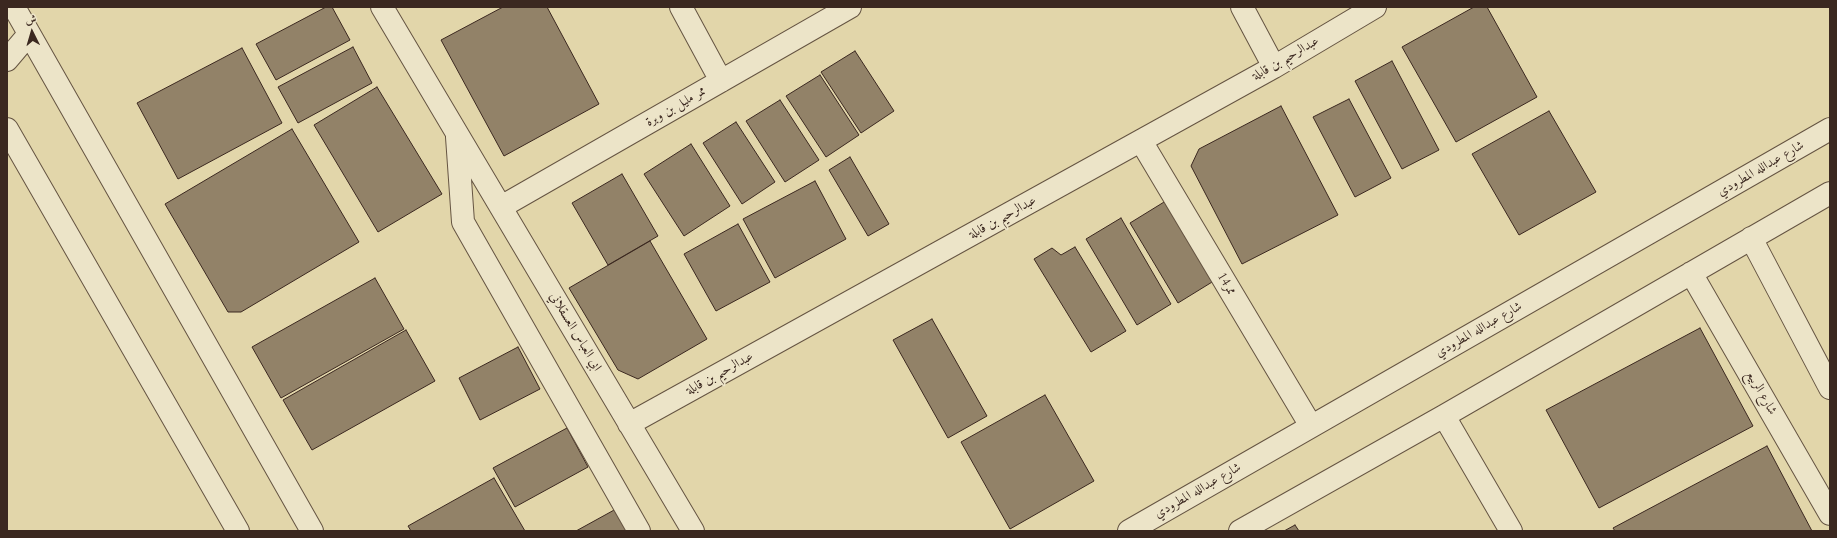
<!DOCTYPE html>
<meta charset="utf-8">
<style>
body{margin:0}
#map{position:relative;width:1837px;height:538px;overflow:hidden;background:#e2d6aa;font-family:Cardo,Amiri,serif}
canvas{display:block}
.frame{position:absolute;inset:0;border:8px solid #3b2820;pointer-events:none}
.north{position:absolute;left:12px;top:12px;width:40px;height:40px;-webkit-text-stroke:3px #ece4c8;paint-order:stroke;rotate:355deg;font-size:11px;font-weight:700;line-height:16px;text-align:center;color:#3b2820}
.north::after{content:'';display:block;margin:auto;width:14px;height:18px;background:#3b2820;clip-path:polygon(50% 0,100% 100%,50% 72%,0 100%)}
</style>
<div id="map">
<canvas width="1837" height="538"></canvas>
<div class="frame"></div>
<div class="north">ش</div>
</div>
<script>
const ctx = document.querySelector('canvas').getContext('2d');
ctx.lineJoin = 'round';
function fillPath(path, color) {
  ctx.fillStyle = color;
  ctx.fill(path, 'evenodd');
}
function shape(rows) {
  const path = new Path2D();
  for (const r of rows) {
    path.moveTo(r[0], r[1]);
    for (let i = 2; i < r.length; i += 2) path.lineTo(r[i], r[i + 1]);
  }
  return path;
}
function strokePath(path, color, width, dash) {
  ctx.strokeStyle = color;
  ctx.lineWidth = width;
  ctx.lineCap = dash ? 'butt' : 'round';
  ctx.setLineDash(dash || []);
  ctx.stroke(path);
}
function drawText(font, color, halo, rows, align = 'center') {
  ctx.font = font + ' Cardo,Amiri,serif';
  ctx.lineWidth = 3.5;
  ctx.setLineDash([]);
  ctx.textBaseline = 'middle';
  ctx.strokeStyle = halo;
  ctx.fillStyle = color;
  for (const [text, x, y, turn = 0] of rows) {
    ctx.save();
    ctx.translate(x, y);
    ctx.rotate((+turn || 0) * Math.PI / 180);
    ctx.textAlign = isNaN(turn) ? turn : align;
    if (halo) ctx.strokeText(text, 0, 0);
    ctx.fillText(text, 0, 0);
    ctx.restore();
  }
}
const building = shape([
 [326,7,332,7,350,40,276,80,256,44,326,7],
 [503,7,547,7,599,104,504,156,441,40,503,7],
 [1474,7,1487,7,1537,97,1456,142,1402,47,1474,7],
 [353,47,372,83,298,123,278,87,353,47],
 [242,48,282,123,178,179,137,103,242,48],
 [855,51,894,111,861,133,821,72,855,51],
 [1392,61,1439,150,1402,169,1355,81,1392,61],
 [820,75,859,135,826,157,786,96,820,75],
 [377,87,442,194,378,232,314,125,377,87],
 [1349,99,1391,178,1355,197,1313,117,1349,99],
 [780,100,819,160,785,182,746,121,780,100],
 [1281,106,1338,215,1242,264,1191,166,1199,149,1281,106],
 [1549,111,1596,192,1519,235,1472,154,1549,111],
 [736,122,775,182,742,204,703,143,736,122],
 [292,129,359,242,241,312,228,312,165,204,292,129],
 [691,144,730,206,684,236,644,174,691,144],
 [850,157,889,224,868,236,829,170,850,157],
 [622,174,658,236,608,265,572,203,622,174],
 [815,181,846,239,775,278,743,219,815,181],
 [1169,199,1217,279,1178,303,1130,223,1169,199],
 [1121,218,1171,304,1137,325,1086,239,1121,218],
 [738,224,770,282,716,311,684,254,738,224],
 [650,241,707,339,638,379,618,370,569,288,650,241],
 [1075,247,1126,331,1091,352,1034,259,1052,248,1061,255,1075,247],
 [375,278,404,329,281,398,252,347,375,278],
 [932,319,987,416,948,438,893,340,932,319],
 [1700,328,1753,426,1599,508,1546,410,1700,328],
 [406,330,435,381,312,450,283,400,406,330],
 [518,347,540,389,480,420,459,378,518,347],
 [1045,395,1094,481,1010,529,961,442,1045,395],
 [567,428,588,467,515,507,493,468,567,428],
 [1767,446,1812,531,1615,531,1613,528,1767,446],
 [494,478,525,531,411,531,408,526,494,478],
 [616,509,629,531,576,531,616,509],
 [1295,525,1299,531,1284,531,1295,525]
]);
const minor = shape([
 [14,7,312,531],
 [382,7,693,531],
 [681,7,721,81],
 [1242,7,1274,67],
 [7,60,29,34],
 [7,129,238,531],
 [457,137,463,222,639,531],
 [1141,141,1311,426],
 [501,207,850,7],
 [1751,238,1830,388],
 [1691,273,1830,514],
 [1444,416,1511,531],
 [629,424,1274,67,1375,7],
 [1129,531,1830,129],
 [1240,531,1444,416,1830,193]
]);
const streetNames = [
 ["عبدالرحيم بن قابلة",1286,59,-30],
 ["ممر مليل بن وبرة",676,107,-30],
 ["شارع عبدالله المطرودي",1761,169,-30],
 ["عبدالرحيم بن قابلة",1003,218,-29],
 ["ممر14",1226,284,59],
 ["شارع عبدالله المطرودي",1479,330,-30],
 ["ابي العباس العسقلاني",575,332,59],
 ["عبدالرحيم بن قابلة",720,374,-29],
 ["شارع الربيع",1761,393,60],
 ["شارع عبدالله المطرودي",1198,491,-30]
];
fillPath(building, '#928268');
strokePath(building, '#3b2820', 1);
strokePath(minor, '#655442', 24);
strokePath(minor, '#ece4c8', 22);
drawText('13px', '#3b2820', '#ece4c8', streetNames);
</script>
